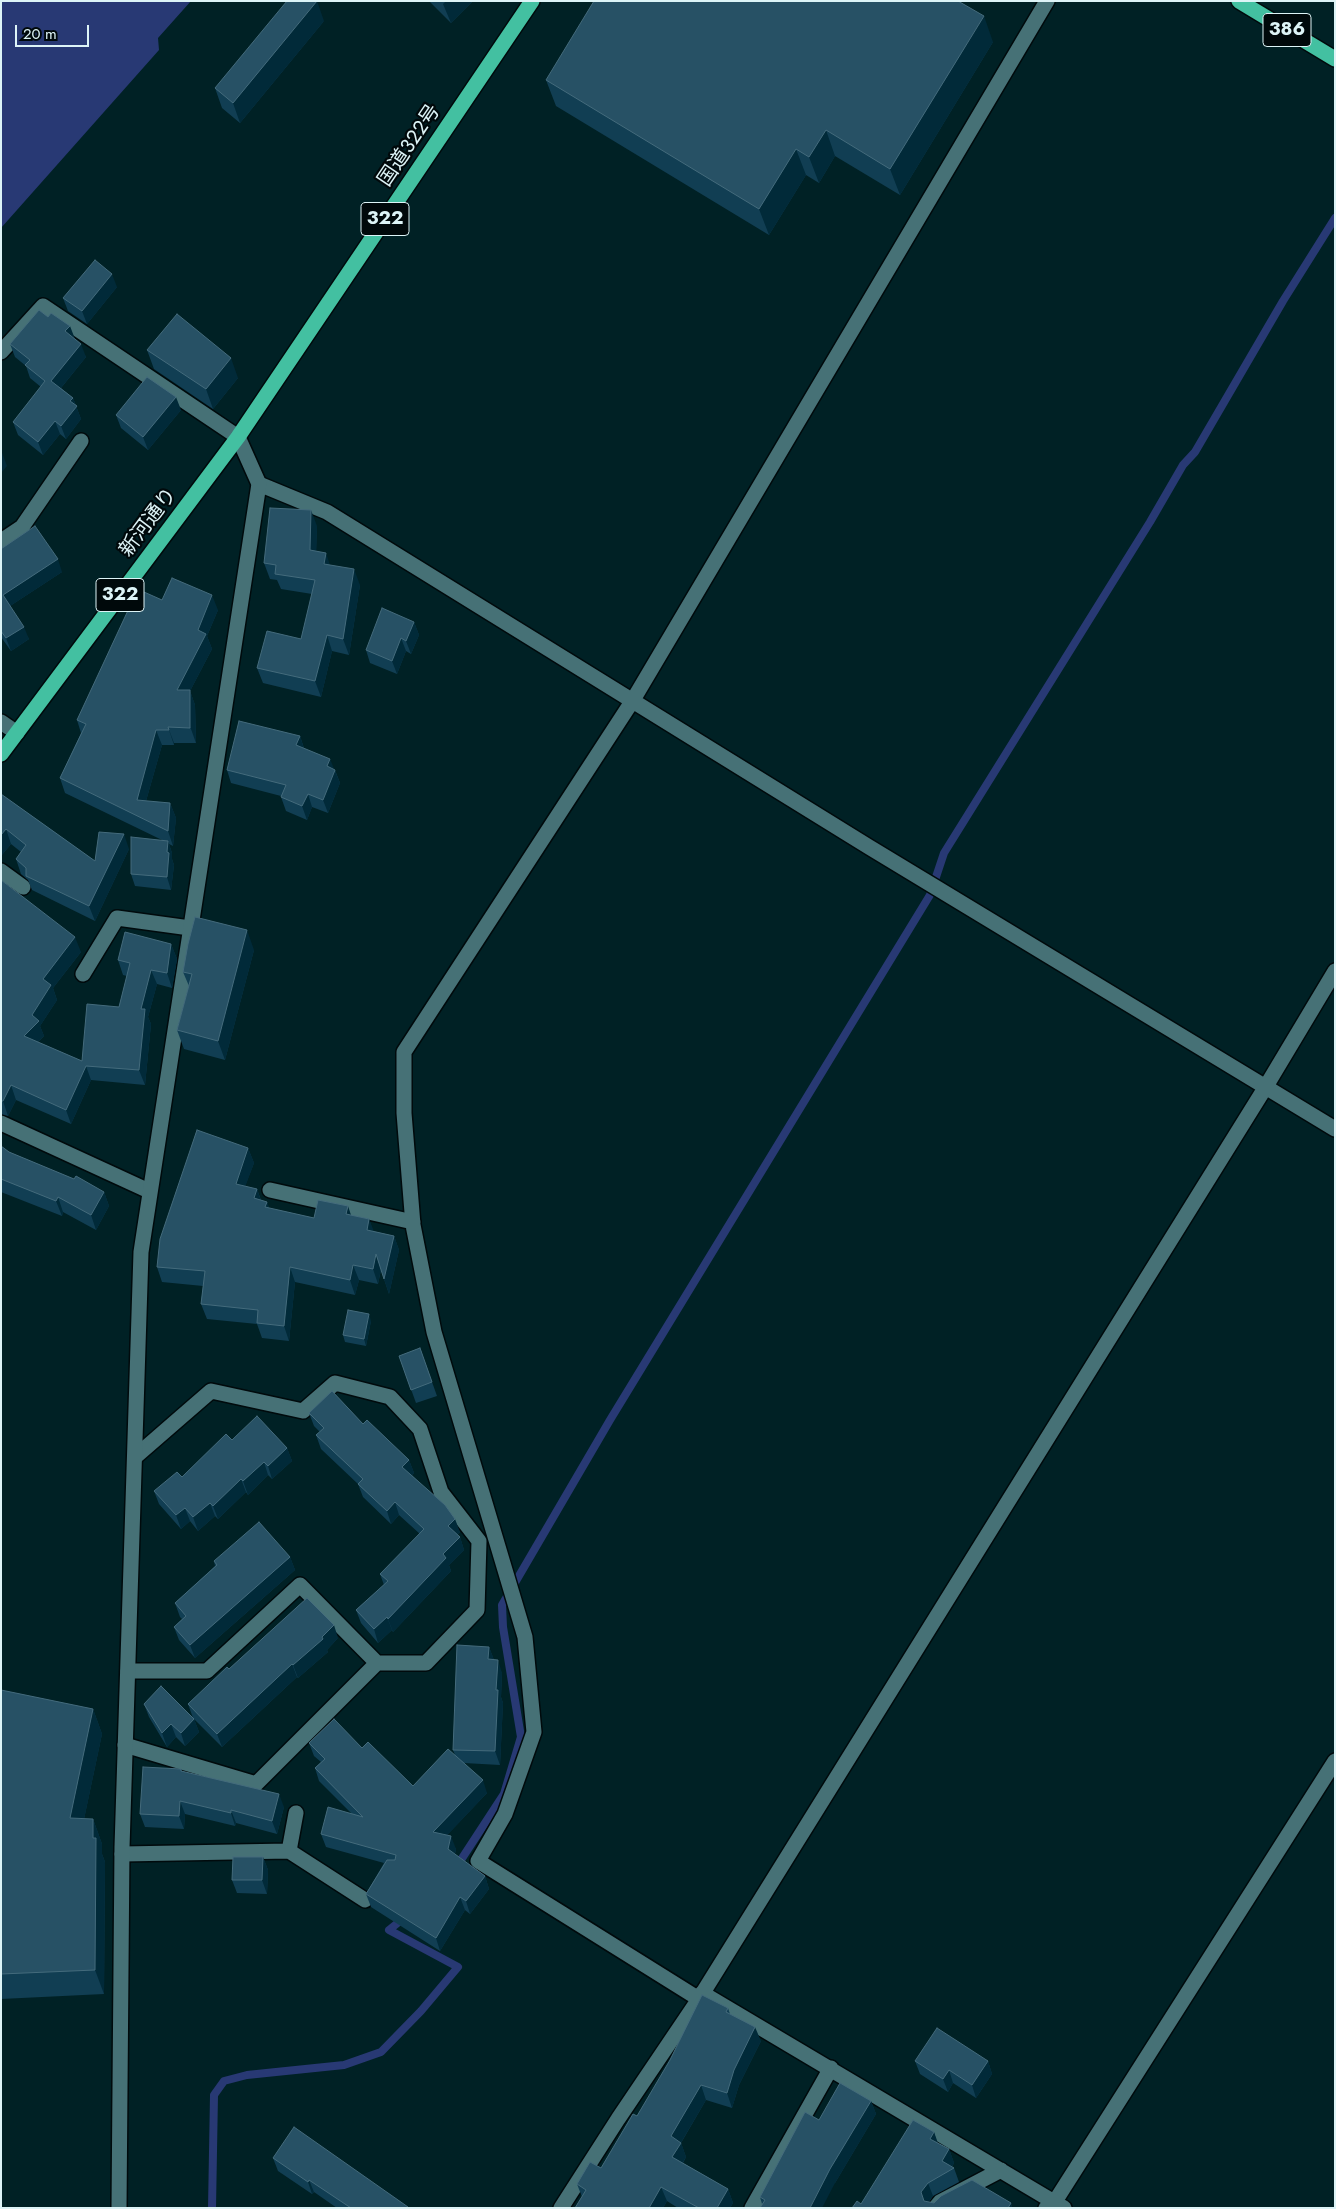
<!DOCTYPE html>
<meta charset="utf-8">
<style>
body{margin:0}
#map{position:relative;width:1336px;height:2209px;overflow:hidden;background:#002125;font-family:Jost,sans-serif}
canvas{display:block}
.frame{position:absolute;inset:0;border:2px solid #ddf4f7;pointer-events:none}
.scale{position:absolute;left:15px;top:25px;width:74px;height:22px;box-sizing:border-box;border:2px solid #ddf4f7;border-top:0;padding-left:6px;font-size:15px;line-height:18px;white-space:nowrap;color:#ddf4f7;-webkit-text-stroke:4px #00090b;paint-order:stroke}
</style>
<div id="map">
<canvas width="1336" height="2209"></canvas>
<div class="frame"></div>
<div class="scale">20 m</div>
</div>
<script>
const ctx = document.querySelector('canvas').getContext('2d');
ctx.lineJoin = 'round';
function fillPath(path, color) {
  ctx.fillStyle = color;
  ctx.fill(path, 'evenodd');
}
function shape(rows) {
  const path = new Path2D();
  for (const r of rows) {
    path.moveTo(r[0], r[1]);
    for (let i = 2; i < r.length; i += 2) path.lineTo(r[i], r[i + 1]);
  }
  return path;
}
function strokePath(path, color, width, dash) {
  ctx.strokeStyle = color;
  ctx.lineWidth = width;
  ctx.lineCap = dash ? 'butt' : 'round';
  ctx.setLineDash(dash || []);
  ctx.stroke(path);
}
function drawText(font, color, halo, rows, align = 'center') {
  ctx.font = font + ' Jost,"Noto Sans JP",sans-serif';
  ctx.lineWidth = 4.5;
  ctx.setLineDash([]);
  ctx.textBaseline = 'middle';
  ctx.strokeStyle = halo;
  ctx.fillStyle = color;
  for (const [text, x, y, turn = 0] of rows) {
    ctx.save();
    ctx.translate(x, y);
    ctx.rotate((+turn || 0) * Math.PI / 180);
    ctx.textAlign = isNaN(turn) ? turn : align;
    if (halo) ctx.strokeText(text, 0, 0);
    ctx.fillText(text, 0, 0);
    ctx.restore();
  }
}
const water = shape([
 [1,1,191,1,158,38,159,50,1,228]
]);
const stream = shape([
 [457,1866,504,1794,521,1737,503,1627,502,1605,610,1420,930,895,944,853,1150,522,1183,465,1195,452,1283,301,1335,218],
 [212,2208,214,2095,224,2081,247,2075,344,2065,381,2052,421,2011,458,1967,389,1930,405,1917]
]);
const street = shape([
 [1,352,43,306,238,437],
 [259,484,327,512,869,847,1335,1129],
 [1,541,22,527,81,441],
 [1,722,17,733],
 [1,871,23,887],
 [83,974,117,918,190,928],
 [1,1123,149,1191],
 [270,1190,413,1222],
 [128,1671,207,1671,300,1585,377,1663],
 [125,1745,256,1784,377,1663,426,1663,477,1610,479,1541,441,1492,420,1429,390,1397,335,1383,303,1411,211,1391,135,1457],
 [289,1851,296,1813],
 [122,1854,289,1851,365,1900],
 [702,1993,1064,2208],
 [699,1999,478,1861,505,1814,534,1732,525,1637,434,1332,413,1225,404,1113,404,1052,633,700,1047,1],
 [561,2208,618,2119,699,1999,1265,1088,1335,971],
 [752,2208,831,2068],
 [935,2208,940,2202,1001,2170],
 [1046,2208,1054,2203,1335,1761]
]);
const secondary = shape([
 [119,2208,122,1847,141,1252,259,484,238,437]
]);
const highway = shape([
 [1239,1,1335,59],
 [1,754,238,437,532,1]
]);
const wall = shape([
 [429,1,473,1,451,23],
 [324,21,240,123,222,108,215,88],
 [993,42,900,195,835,156,819,183,806,175,769,235,556,106,546,80],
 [117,287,87,324,68,311,63,298],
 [75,339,86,357,61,388,73,398,81,419,66,439,60,434,43,455,18,435,13,422,41,387,30,378,26,366,15,357,10,344],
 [147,350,238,378,213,409,154,369],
 [181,410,148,450,121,428,116,415],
 [317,526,316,551,330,565,360,585,349,655,332,651,321,697,263,683,257,668,301,639,312,594,281,589,277,580,270,579,264,563],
 [1,549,62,572,10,606,29,639,11,651,1,637],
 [162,600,218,610,207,636,212,649,190,691,195,705,196,743,174,743,174,745,162,745,146,801,170,803,176,818,173,846,169,844,172,853,172,859,174,865,171,890,135,886,131,874,162,840,65,793,60,778,81,733,77,720,138,607],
 [414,622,419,635,411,654,406,651,397,674,370,663,366,650],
 [300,736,304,748,335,770,340,783,328,813,312,807,307,820,286,811,281,797,281,796,231,783,227,770],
 [1,794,95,861,129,849,95,921,32,890,28,880,21,874,16,859,21,852,11,844,1,856],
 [1,880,81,952,53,988,57,1000,40,1026,44,1036,38,1042,82,1061,119,1007,127,976,123,975,118,960,171,944,177,959,172,988,157,984,148,1017,151,1024,145,1085,91,1080,71,1124,16,1100,8,1116,1,1114],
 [254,950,225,1060,184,1049,177,1030,189,986,183,972],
 [1,1146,9,1152,104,1192,109,1206,96,1230,63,1212,62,1216,1,1192],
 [248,1148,254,1163,245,1186,257,1189,261,1200,267,1202,269,1208,314,1218,351,1216,369,1219,373,1231,394,1236,399,1250,389,1294,381,1270,378,1284,359,1280,355,1295,295,1282,289,1341,262,1338,257,1324,207,1319,201,1304,203,1286,162,1282,157,1267],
 [371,1321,366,1346,345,1342,343,1335],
 [420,1348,437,1396,416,1403,399,1356],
 [309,1413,363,1424,409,1460,414,1473,412,1475,460,1532,457,1535,460,1537,464,1550,449,1565,451,1571,393,1632,392,1630,378,1643,361,1623,356,1610,384,1585,380,1574,420,1534,399,1515,391,1524,363,1497,358,1484,321,1449,316,1435,320,1432,314,1426],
 [232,1440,287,1448,292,1461,272,1479,268,1475,248,1495,246,1492,218,1519,215,1516,198,1531,190,1521,181,1529,159,1504,154,1491,182,1477],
 [290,1557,295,1570,195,1658,179,1640,174,1627,182,1619,180,1617,175,1603,215,1566,214,1561],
 [338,1638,327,1650,328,1652,298,1678,297,1677,222,1747,193,1718,188,1704,229,1669],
 [489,1647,494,1660,502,1673,501,1697,503,1703,500,1765,464,1763,487,1793,447,1835,456,1849,455,1854,485,1876,489,1889,470,1914,465,1910,440,1951,371,1907,366,1894,384,1863,326,1847,321,1834,352,1814,319,1781,315,1768,321,1762,314,1756,309,1743,362,1748,413,1786,455,1755,453,1750],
 [1,1690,93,1709,102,1734,84,1819,93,1819,102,1844,102,1854,105,1862,104,1994,1,1999],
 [144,1704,194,1719,199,1732,185,1746,176,1737,167,1747,149,1717],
 [181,1769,182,1771,284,1807,277,1834,236,1823,235,1826,185,1814,184,1829,145,1827,140,1814],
 [263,1857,268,1870,267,1894,237,1893,232,1880],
 [728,2008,730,2014,761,2041,739,2085,732,2108,706,2100,681,2143,686,2157,683,2163,728,2189,733,2203,730,2208,678,2208,667,2201,663,2208,575,2208,582,2197,577,2184,601,2168,637,2116],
 [915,2061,988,2061,992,2074,976,2098,953,2083,948,2092,920,2074],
 [871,2101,876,2114,835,2183,762,2204,760,2197,819,2120],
 [934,2132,937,2143,949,2149,954,2163,952,2167,954,2168,959,2182,933,2196,929,2202,934,2203,1011,2203,1012,2208,852,2208,861,2204],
 [273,2158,409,2208,337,2208,314,2192,312,2194,278,2171]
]);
const shadedWall = shape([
 [317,1,324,21,240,123,233,103],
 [446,1,473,1,451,23,443,4],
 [984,16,993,42,900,195,890,169],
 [826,130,835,156,819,183,809,157],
 [796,149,806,175,769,235,759,209],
 [112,274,117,287,87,324,82,311],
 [70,326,75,339,65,331],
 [81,344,86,357,56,394,51,381],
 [231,358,238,378,213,409,206,389],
 [176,397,181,410,148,450,143,437],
 [73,398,81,419,66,439,61,426,70,401],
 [55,421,60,434,43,455,38,442],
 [1,450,7,466,1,473],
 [311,510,317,526,316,566,310,550],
 [326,553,331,568,324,564],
 [58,559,62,572,7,608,3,595],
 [354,569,360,585,349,655,343,639],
 [212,595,218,610,207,636,212,649,190,691,195,705,196,743,177,690,198,630],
 [414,622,419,635,411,654,406,641],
 [24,627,29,639,11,651,6,638],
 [327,635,332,651,321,697,315,681],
 [401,638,406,651,397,674,392,661],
 [168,727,174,743,174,745],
 [156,730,162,745,142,815,137,800],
 [300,736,304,749,296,745],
 [330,759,340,783,328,813,323,800,327,766],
 [308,794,312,807,307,820,302,806],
 [170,803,176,818,173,846,168,831],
 [6,829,11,844,1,856,1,835],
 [124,834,129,849,95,921,89,906],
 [168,841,172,853,172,859,174,865,171,890,167,877,167,852],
 [247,930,254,950,225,1060,218,1041],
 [75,937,81,952,53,988,57,1000,40,1026,44,1036,29,1050,24,1036,43,979],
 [171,944,177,959,172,988,167,973],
 [151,970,157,984,148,1017,151,1024,145,1085,139,1070,141,1009],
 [86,1066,91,1080,71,1124,66,1110],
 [11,1085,16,1100,8,1116,3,1101],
 [248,1148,254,1163,241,1198,236,1184],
 [257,1189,262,1204,254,1198],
 [104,1192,109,1206,96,1230,91,1215],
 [58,1197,63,1212,62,1216,56,1201],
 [267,1202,272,1216,265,1207],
 [348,1206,353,1221,346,1214],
 [369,1219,375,1234,367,1230],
 [394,1236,399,1250,389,1294,384,1279],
 [376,1254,381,1269,378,1284,373,1269],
 [353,1265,359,1280,355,1295,350,1280],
 [290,1267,295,1282,289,1341,284,1326],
 [369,1314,371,1321,366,1346,364,1339],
 [287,1448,292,1461,272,1479,268,1466],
 [409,1460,414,1473,407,1480,402,1467],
 [264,1462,268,1475,248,1495,243,1481],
 [241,1479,246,1492,218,1519,213,1506],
 [395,1502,399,1515,391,1524,387,1511],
 [210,1503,215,1516,198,1531,193,1517],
 [185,1508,190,1521,181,1529,176,1515],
 [455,1519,460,1532,453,1539,448,1526],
 [460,1537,464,1550,449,1565,451,1571,393,1632,388,1619,443,1554],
 [290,1557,295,1570,195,1658,190,1645],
 [387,1617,392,1630,378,1643,374,1629],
 [334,1625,338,1638,327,1650,328,1652,298,1678,293,1665],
 [489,1647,494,1660,488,1659],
 [498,1660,502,1673,501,1697,503,1703,500,1765,495,1751,496,1690],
 [292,1664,297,1677,222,1747,217,1734],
 [93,1709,102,1734,79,1843,70,1818],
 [194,1719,199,1732,185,1746,181,1733],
 [171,1724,176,1737,167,1747,162,1733],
 [483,1780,487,1793,438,1845,433,1832],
 [279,1794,284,1807,277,1834,272,1821],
 [180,1801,185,1814,184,1829,179,1816],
 [231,1810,236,1823,235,1826,231,1813],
 [93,1819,102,1844,102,1854,105,1862,104,1994,95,1970],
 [451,1836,456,1849,453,1862,448,1849],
 [263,1857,268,1870,267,1894,262,1880],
 [485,1876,489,1889,470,1914,466,1901],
 [460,1897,465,1910,440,1951,436,1938],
 [755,2027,761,2041,739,2085,732,2108,727,2093,734,2070],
 [988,2061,992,2074,976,2098,972,2085],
 [949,2070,953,2083,948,2092,943,2079],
 [701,2085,706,2100,676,2151,671,2136],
 [871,2101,876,2114,835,2183,822,2208,810,2208,830,2169],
 [934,2132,939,2146,930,2139],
 [681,2143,686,2157,677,2172,672,2157],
 [949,2149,954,2163,950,2170,942,2161],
 [309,2180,314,2192,312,2194,308,2182],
 [928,2183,933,2196,926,2206,926,2208,921,2192],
 [661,2187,667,2201,663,2208,649,2208],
 [728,2189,733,2203,730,2208,717,2208],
 [1011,2203,1012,2208,1008,2208]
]);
const building = shape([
 [287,1,317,1,233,103,215,88,287,1],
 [594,1,958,1,984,16,890,169,826,130,809,157,796,149,759,209,546,80,594,1],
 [95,260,112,274,82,311,63,298,95,260],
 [39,310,48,317,51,313,70,326,65,331,81,344,51,381,73,398,70,401,77,406,61,426,55,421,38,442,13,422,45,381,25,365,30,360,10,344,39,310],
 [177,314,231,358,206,389,147,350,177,314],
 [147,377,176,397,143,437,116,415,147,377],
 [270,508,311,510,310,550,326,553,324,564,354,569,343,639,327,635,315,681,257,668,267,631,301,639,315,580,275,574,276,565,264,563,270,508],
 [35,526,58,559,3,595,24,627,6,638,1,631,1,549,35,526],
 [172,578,212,595,198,630,206,634,177,690,190,690,190,728,168,727,169,730,156,730,137,800,170,803,168,831,60,778,86,724,77,720,131,604,138,607,144,592,162,600,172,578],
 [382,608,414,622,406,641,401,638,392,661,366,650,382,608],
 [239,721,300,736,296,745,330,759,327,766,335,770,323,800,308,794,302,806,281,797,286,785,227,770,239,721],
 [1,794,95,861,99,832,124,834,89,906,26,876,26,868,16,859,26,845,6,829,1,835,1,794],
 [131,837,168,841,167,852,169,853,167,877,131,874,131,837],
 [1,880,75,937,43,979,51,985,32,1015,39,1021,24,1036,82,1061,87,1004,119,1007,130,963,118,960,125,932,171,944,167,973,151,970,141,1009,145,1009,139,1070,86,1066,66,1110,11,1085,3,1101,1,1101,1,880],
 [195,917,247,930,218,1041,177,1030,192,974,183,972,188,944,195,917],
 [197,1130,248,1148,236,1184,257,1189,254,1198,267,1202,265,1207,314,1218,318,1200,348,1206,346,1214,369,1219,367,1230,394,1236,384,1279,376,1254,373,1269,353,1265,350,1280,290,1267,284,1326,257,1323,258,1310,201,1304,205,1271,157,1267,160,1239,197,1130],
 [1,1146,9,1152,74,1179,76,1176,104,1192,91,1215,58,1197,56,1201,1,1179,1,1146],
 [348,1310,369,1314,364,1339,343,1335,348,1310],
 [420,1348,432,1382,411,1390,399,1356,420,1348],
 [332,1391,363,1424,367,1420,409,1460,402,1467,445,1505,455,1519,448,1526,460,1537,443,1554,446,1558,388,1619,387,1617,374,1629,356,1610,388,1581,380,1574,424,1529,395,1502,387,1511,358,1484,363,1479,316,1435,324,1428,309,1413,332,1391],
 [257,1416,287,1448,268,1466,264,1462,243,1481,241,1479,213,1506,210,1503,193,1517,185,1508,176,1515,154,1491,177,1472,182,1477,226,1434,232,1440,257,1416],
 [259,1522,290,1557,190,1645,174,1627,186,1616,175,1603,217,1565,214,1561,259,1522],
 [307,1598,334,1625,322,1637,323,1639,293,1665,292,1664,217,1734,188,1704,227,1667,229,1669,307,1598],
 [457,1645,489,1647,488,1659,498,1660,496,1690,498,1690,495,1751,453,1750,457,1645],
 [161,1686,194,1719,181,1733,171,1724,162,1733,144,1704,161,1686],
 [1,1690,93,1709,70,1818,93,1819,93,1838,96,1838,95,1970,1,1974,1,1690],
 [334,1719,362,1748,368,1742,413,1786,448,1749,483,1780,433,1832,451,1836,448,1849,485,1876,466,1901,460,1897,436,1938,366,1894,387,1860,395,1860,396,1855,321,1834,328,1807,363,1817,315,1768,325,1759,309,1743,334,1719],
 [143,1767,181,1769,181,1771,279,1794,272,1821,231,1810,231,1813,180,1801,179,1816,140,1814,143,1767],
 [233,1857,263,1857,262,1880,232,1880,233,1857],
 [702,1995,728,2008,726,2012,755,2027,734,2070,727,2093,701,2085,671,2136,681,2143,672,2157,728,2189,717,2208,699,2208,661,2187,649,2208,575,2208,586,2190,577,2184,590,2162,601,2168,633,2114,637,2116,670,2060,702,1995],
 [937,2028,988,2061,972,2085,949,2070,943,2079,915,2061,937,2028],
 [840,2083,871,2101,830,2169,810,2208,760,2208,765,2200,760,2197,805,2112,819,2120,840,2083],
 [913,2120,934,2132,930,2139,949,2149,942,2161,954,2168,928,2183,921,2192,924,2201,934,2203,941,2196,972,2180,1011,2203,1008,2208,852,2208,857,2201,861,2204,913,2120],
 [294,2127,408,2207,409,2208,351,2208,309,2180,308,2182,273,2158,294,2127]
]);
const shields = [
 [1287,30,48],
 [385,219,48],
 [120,595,48]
];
const shieldNames = [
 ["386",1287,30],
 ["322",385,219],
 ["322",120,595]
];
const streetNames = [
 ["国道322号",410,146,-56],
 ["新河通り",149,523,-53]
];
fillPath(water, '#283974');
strokePath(stream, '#283974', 8);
strokePath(street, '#000a0c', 18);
strokePath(secondary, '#000a0c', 18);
strokePath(highway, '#000a0c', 18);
strokePath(street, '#467176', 15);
strokePath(secondary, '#467176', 15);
strokePath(highway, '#43c0a1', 15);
fillPath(wall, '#113e53');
fillPath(shadedWall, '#012a39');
fillPath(building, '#275165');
strokePath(building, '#446b7c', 1);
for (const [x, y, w] of shields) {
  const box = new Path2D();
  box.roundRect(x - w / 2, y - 16.5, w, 33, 4);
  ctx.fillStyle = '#00090b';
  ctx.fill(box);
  strokePath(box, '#ddf4f7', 1);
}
drawText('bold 19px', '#ddf4f7', null, shieldNames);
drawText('20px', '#ddf4f7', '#00090b', streetNames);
</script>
